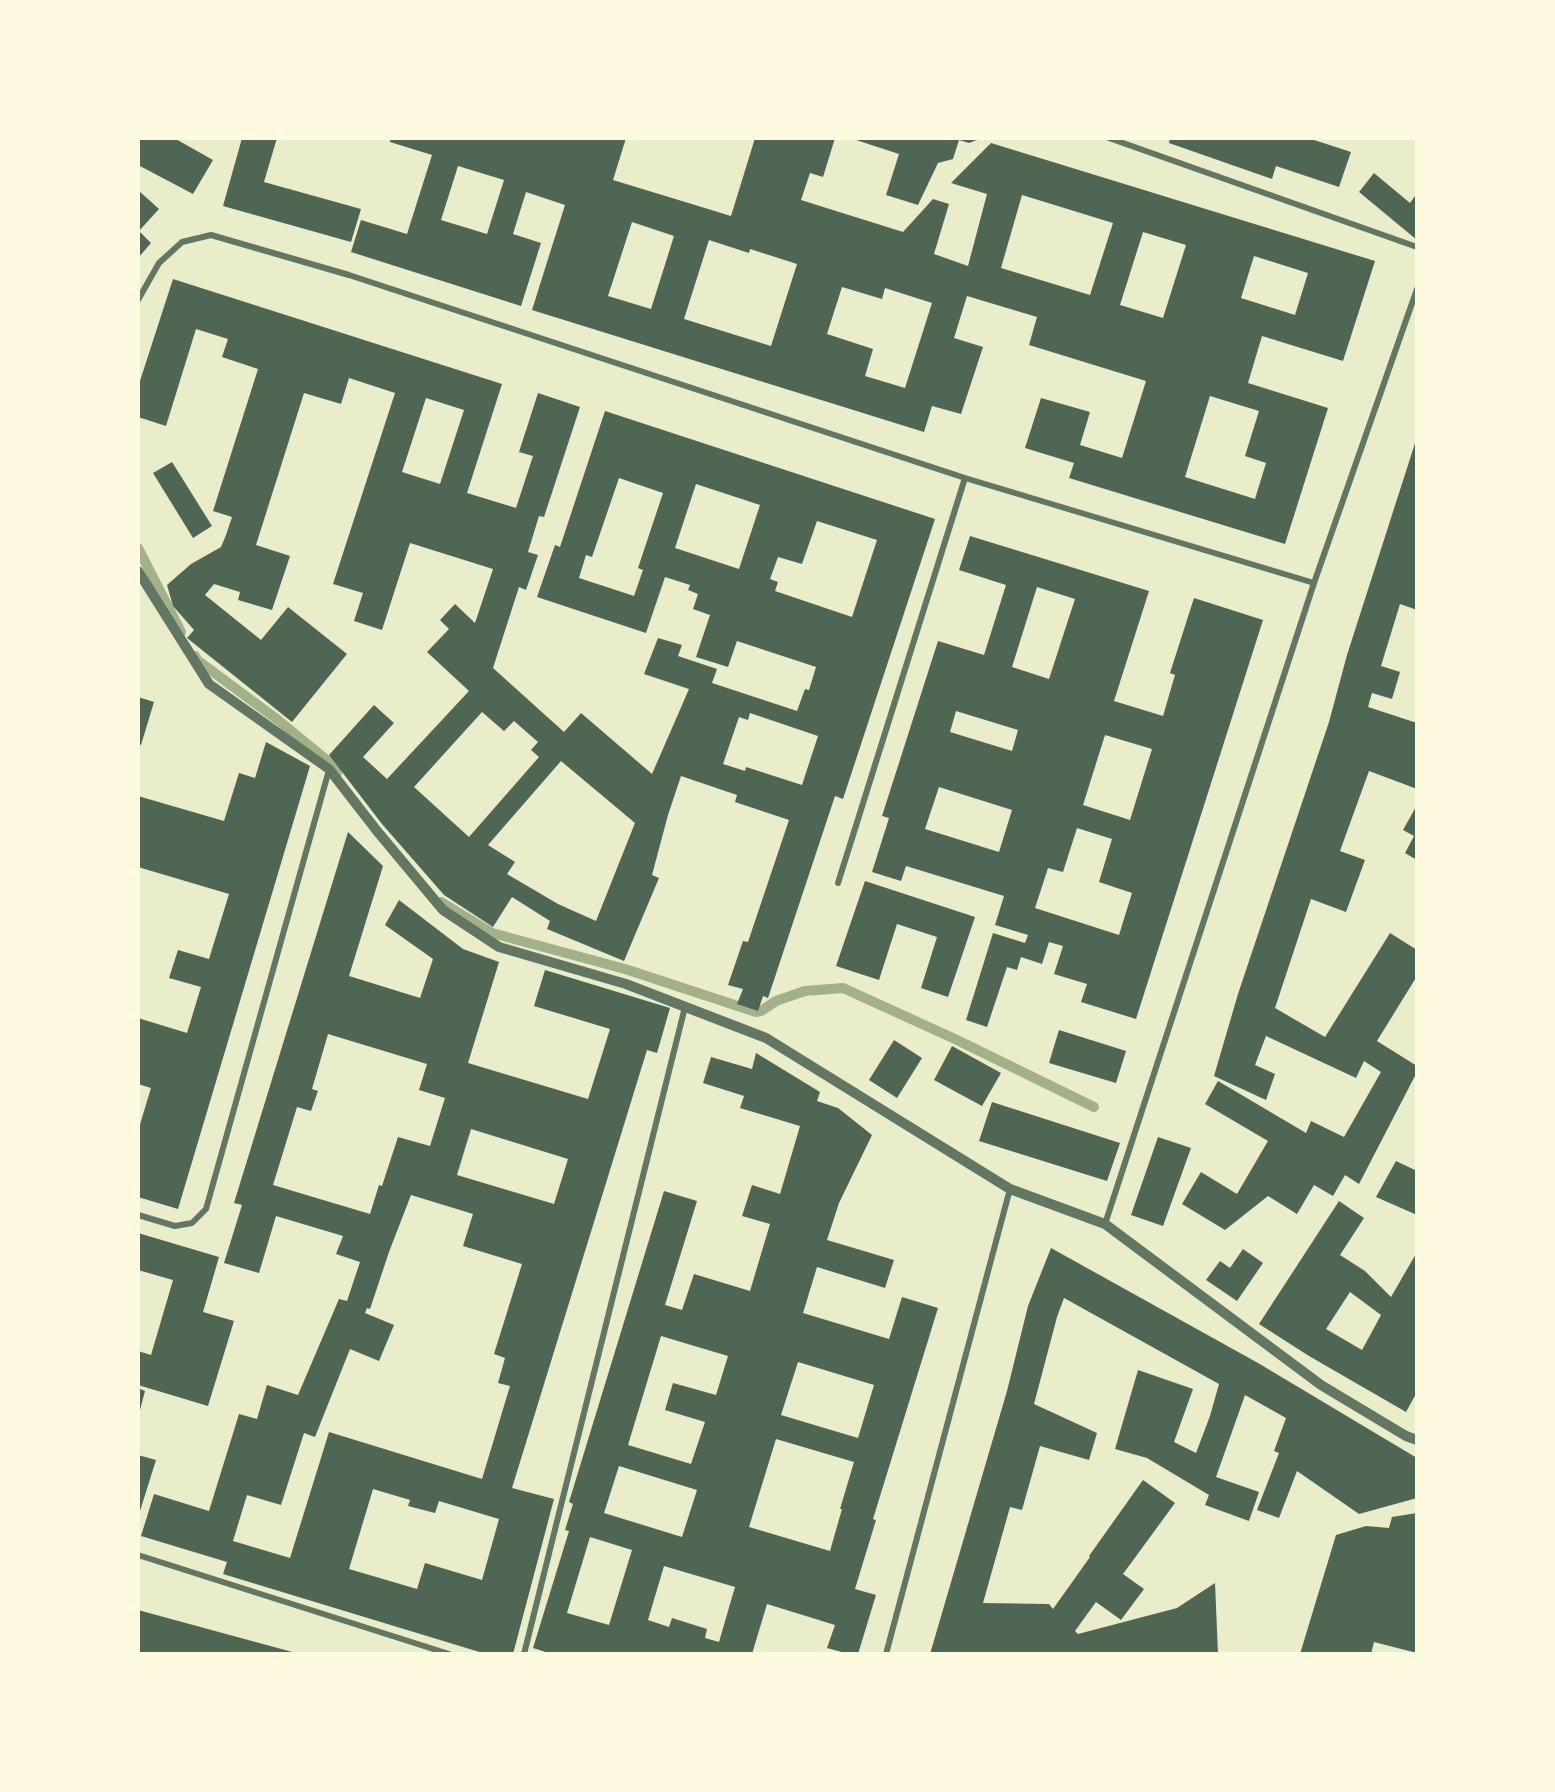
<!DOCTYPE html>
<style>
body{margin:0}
#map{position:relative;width:1555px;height:1792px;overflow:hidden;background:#e9edc9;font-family:Montserrat,sans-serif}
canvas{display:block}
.frame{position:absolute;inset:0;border:140px solid #fefae0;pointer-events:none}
</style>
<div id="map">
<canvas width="1555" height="1792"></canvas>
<div class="frame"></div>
</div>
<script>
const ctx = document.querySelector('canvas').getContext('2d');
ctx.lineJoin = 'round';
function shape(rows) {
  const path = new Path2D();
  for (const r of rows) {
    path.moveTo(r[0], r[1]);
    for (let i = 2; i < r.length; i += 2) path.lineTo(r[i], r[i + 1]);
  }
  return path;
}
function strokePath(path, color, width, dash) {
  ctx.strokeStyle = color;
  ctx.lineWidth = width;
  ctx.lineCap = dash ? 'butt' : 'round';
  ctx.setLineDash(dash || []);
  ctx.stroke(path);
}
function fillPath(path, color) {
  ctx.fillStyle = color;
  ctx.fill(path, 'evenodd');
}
const stream = shape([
 [138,548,181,632],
 [195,656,197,660,278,720,328,761,337,773],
 [441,902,492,933,625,969,756,1012,761,1011,776,1001,805,991,843,988,955,1039,1094,1107]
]);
const building = shape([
 [138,138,174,138,213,160,193,194,138,165],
 [242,138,277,138,264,182,361,209,351,242,223,206],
 [391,138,626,138,613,180,731,216,755,138,835,138,823,177,810,173,801,200,903,232,933,199,949,204,934,254,968,266,987,194,951,183,991,143,1375,261,1343,361,1262,336,1248,383,1328,408,1285,544,1069,478,1074,463,1025,448,1041,398,1090,412,1080,445,1122,458,1146,381,1029,345,1037,317,967,296,954,338,983,347,961,414,932,406,924,432,532,310,565,205,526,192,513,234,541,243,521,306,351,252,361,220,407,234,432,155,390,142],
 [458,166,504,180,487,234,441,220],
 [1022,195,1113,223,1090,295,1001,268],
 [632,222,674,236,651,309,608,296],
 [1143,232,1186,245,1163,318,1120,305],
 [709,240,749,253,750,249,797,264,771,346,684,319],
 [1254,256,1308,273,1295,315,1241,298],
 [842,287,882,299,885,288,932,303,905,388,865,376,873,349,827,334],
 [1210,396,1259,411,1245,456,1266,463,1255,499,1185,477],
 [850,138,982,138,969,143,959,140,953,159,938,163,918,205,886,195,899,154],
 [1170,138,1308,138,1351,152,1339,187,1276,166,1272,179,1169,143],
 [1374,173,1410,203,1417,193,1417,240,1359,192],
 [138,190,159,209,139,231,151,243,138,258],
 [173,279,502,384,467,493,516,508,533,456,519,452,538,393,580,407,544,517,539,516,528,552,538,555,526,590,519,587,493,668,564,732,581,713,652,774,689,689,644,674,658,638,682,645,678,656,717,669,712,683,797,711,805,689,809,690,816,667,737,641,728,667,696,657,710,615,693,609,698,594,688,590,690,585,665,577,646,633,537,597,555,545,560,547,605,411,935,519,843,799,835,796,768,998,763,996,758,1011,737,1004,743,989,728,985,743,941,748,942,789,820,735,802,737,795,681,776,668,815,652,875,659,878,624,961,547,929,550,921,512,897,493,927,444,895,382,824,329,755,374,705,394,723,363,757,387,779,469,691,427,652,449,629,440,620,455,604,475,623,493,569,410,543,382,630,354,621,363,593,333,584,395,393,349,378,341,404,304,393,256,545,290,556,272,610,238,600,240,592,214,584,205,595,261,640,288,607,347,654,292,722,187,638,194,630,173,606,167,585,191,564,221,547,226,535,232,517,213,511,258,369,222,357,228,339,196,329,166,426,138,417,138,387],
 [426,398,464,410,440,484,402,472],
 [619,478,663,493,638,568,643,570,634,596,579,578,586,555,592,557],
 [696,484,760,505,739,569,675,548],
 [817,521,877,540,852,617,775,591,778,582,770,579,778,557,802,564],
 [482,712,504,731,514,721,538,742,531,750,539,757,469,837,414,787],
 [750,713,818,736,802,785,746,767,745,771,723,764,739,717,748,720],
 [561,761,635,823,596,921,558,904,507,874,515,862,488,845],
 [1417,437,1417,610,1400,604,1381,666,1400,672,1392,699,1372,693,1368,707,1417,723,1417,789,1369,771,1340,851,1365,860,1346,912,1311,899,1275,1008,1325,1037,1390,933,1417,950,1417,976,1377,1041,1417,1066,1417,1072,1359,1184,1345,1175,1333,1196,1314,1185,1297,1214,1268,1196,1225,1230,1182,1204,1201,1172,1237,1194,1268,1141,1205,1104,1218,1081,1306,1133,1311,1121,1344,1137,1381,1072,1364,1061,1356,1078,1266,1036,1255,1065,1275,1074,1266,1100,1214,1076,1238,994,1329,722,1347,655],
 [172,462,212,526,193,538,153,473],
 [970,536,1149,591,1114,701,1163,716,1175,675,1170,673,1194,598,1263,620,1136,1019,1081,1002,1087,984,1054,974,1063,946,1049,942,1042,964,1021,957,1017,970,1007,967,987,1027,966,1020,993,933,1025,943,1028,935,995,925,1004,896,906,866,901,881,872,872,889,818,882,816,938,641,984,655,1006,585,959,570],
 [1037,587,1075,599,1049,679,1012,667],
 [956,711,1018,730,1012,751,950,732],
 [1105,735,1152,749,1130,820,1083,805],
 [939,787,1012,810,999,852,925,829],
 [1077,828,1112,839,1099,882,1132,893,1119,935,1035,908,1048,868,1063,872],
 [138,697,154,702,141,745,138,744],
 [266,742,310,766,178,1209,138,1197,138,1131,151,1088,138,1084,138,1018,187,1033,201,987,169,978,178,950,209,959,229,894,138,867,138,796,224,821,239,773,255,778],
 [1417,805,1417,860,1405,853,1414,836,1403,830],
 [348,832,383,866,349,976,420,998,433,959,385,925,399,900,463,949,499,962,468,1063,588,1099,610,1029,534,1006,545,970,670,1008,657,1053,647,1050,512,1488,554,1499,513,1654,486,1654,223,1574,227,1562,141,1536,154,1494,209,1511,239,1414,257,1419,267,1385,298,1395,339,1299,347,1301,360,1262,336,1254,343,1236,276,1216,259,1273,224,1263,242,1205,234,1203],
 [328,1034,427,1064,419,1090,445,1098,430,1146,398,1137,382,1186,379,1185,370,1214,273,1185,297,1107,311,1111,318,1091,312,1089],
 [471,1129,568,1159,554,1204,457,1175],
 [411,1195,473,1214,463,1246,522,1264,494,1354,505,1358,498,1383,510,1386,482,1479,329,1432,290,1558,233,1541,247,1495,281,1505,304,1433,315,1437,350,1349,379,1361,394,1325,365,1313,367,1308,370,1309,389,1252],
 [373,1489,410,1500,408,1506,435,1513,439,1501,499,1519,482,1580,425,1563,417,1589,349,1569],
 [865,881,975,917,948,997,921,988,937,937,897,924,879,980,836,966],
 [1059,1030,1126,1051,1116,1083,1049,1063],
 [894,1040,922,1058,897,1098,869,1080],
 [952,1046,1001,1073,982,1106,934,1080],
 [756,1053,820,1092,817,1101,838,1108,872,1135,839,1203,827,1240,894,1260,885,1288,817,1267,803,1313,889,1339,902,1297,938,1308,873,1519,876,1520,855,1589,876,1595,858,1654,849,1654,827,1648,835,1625,767,1604,752,1654,552,1654,533,1648,569,1531,565,1530,573,1504,569,1502,664,1191,697,1201,665,1305,682,1310,694,1274,750,1291,770,1224,742,1216,752,1185,780,1194,800,1126,740,1108,744,1096,703,1083,711,1057,752,1069],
 [661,1336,728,1356,716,1395,673,1383,665,1410,705,1422,691,1464,628,1445],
 [798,1362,874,1385,858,1438,781,1415],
 [776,1439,854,1462,840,1509,842,1509,830,1551,749,1527],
 [619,1466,697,1490,682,1537,604,1513],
 [590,1537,632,1550,609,1625,567,1613],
 [664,1566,735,1587,719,1642,705,1638,707,1629,672,1618,669,1627,648,1620],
 [992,1102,1120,1143,1107,1181,979,1141],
 [1158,1137,1191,1148,1163,1226,1131,1215],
 [1396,1161,1417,1171,1417,1215,1376,1197],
 [1339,1201,1364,1218,1340,1255,1365,1271,1391,1297,1417,1252,1417,1392,1406,1412,1309,1356,1259,1324],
 [1350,1292,1381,1315,1362,1350,1326,1329],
 [138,1233,219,1257,203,1312,234,1321,208,1406,138,1385,138,1351,151,1355,173,1280,138,1270],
 [1051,1248,1258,1363,1417,1458,1417,1498,1359,1514,1297,1471,1279,1518,1257,1510,1279,1453,1274,1451,1286,1418,1245,1395,1216,1477,1259,1492,1249,1521,1205,1505,1209,1495,1147,1458,1115,1449,1138,1370,1193,1389,1174,1442,1196,1453,1210,1416,1219,1384,1064,1298,1057,1317,1034,1404,1097,1433,1089,1460,1040,1446,1022,1510,1010,1507,983,1603,1049,1604,1053,1609,1090,1557,1089,1556,1143,1480,1175,1503,1123,1574,1144,1589,1121,1620,1096,1602,1075,1631,1078,1634,1177,1608,1215,1583,1218,1654,1154,1654,1153,1652,1147,1654,930,1654,1007,1391,1028,1306],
 [1243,1249,1263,1263,1237,1301,1206,1280,1220,1261,1230,1268],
 [138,1388,145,1391,139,1414,138,1414],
 [138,1455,156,1460,140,1511,138,1510],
 [1417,1513,1417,1653,1374,1642,1371,1654,1300,1654,1336,1535,1366,1526,1389,1528,1392,1517],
 [138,1610,296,1653,296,1654,138,1654]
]);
const minor = shape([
 [1109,138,1417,247],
 [138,300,159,263,182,242,211,235,349,275,965,478,1314,583],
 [838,883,965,478],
 [138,1215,175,1226,192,1223,206,1209,329,770],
 [1105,1224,1314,583,1417,289],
 [138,1555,449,1654],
 [524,1654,685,1007],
 [886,1654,1010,1189]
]);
const tertiary = shape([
 [138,571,209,684,329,769,377,831,443,910,499,947,626,984,766,1038,1010,1189,1105,1224,1321,1385,1406,1436,1417,1440]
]);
strokePath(stream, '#a3b18a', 10);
fillPath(building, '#4f6655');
strokePath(minor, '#617663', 6);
strokePath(tertiary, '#617663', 10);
</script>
